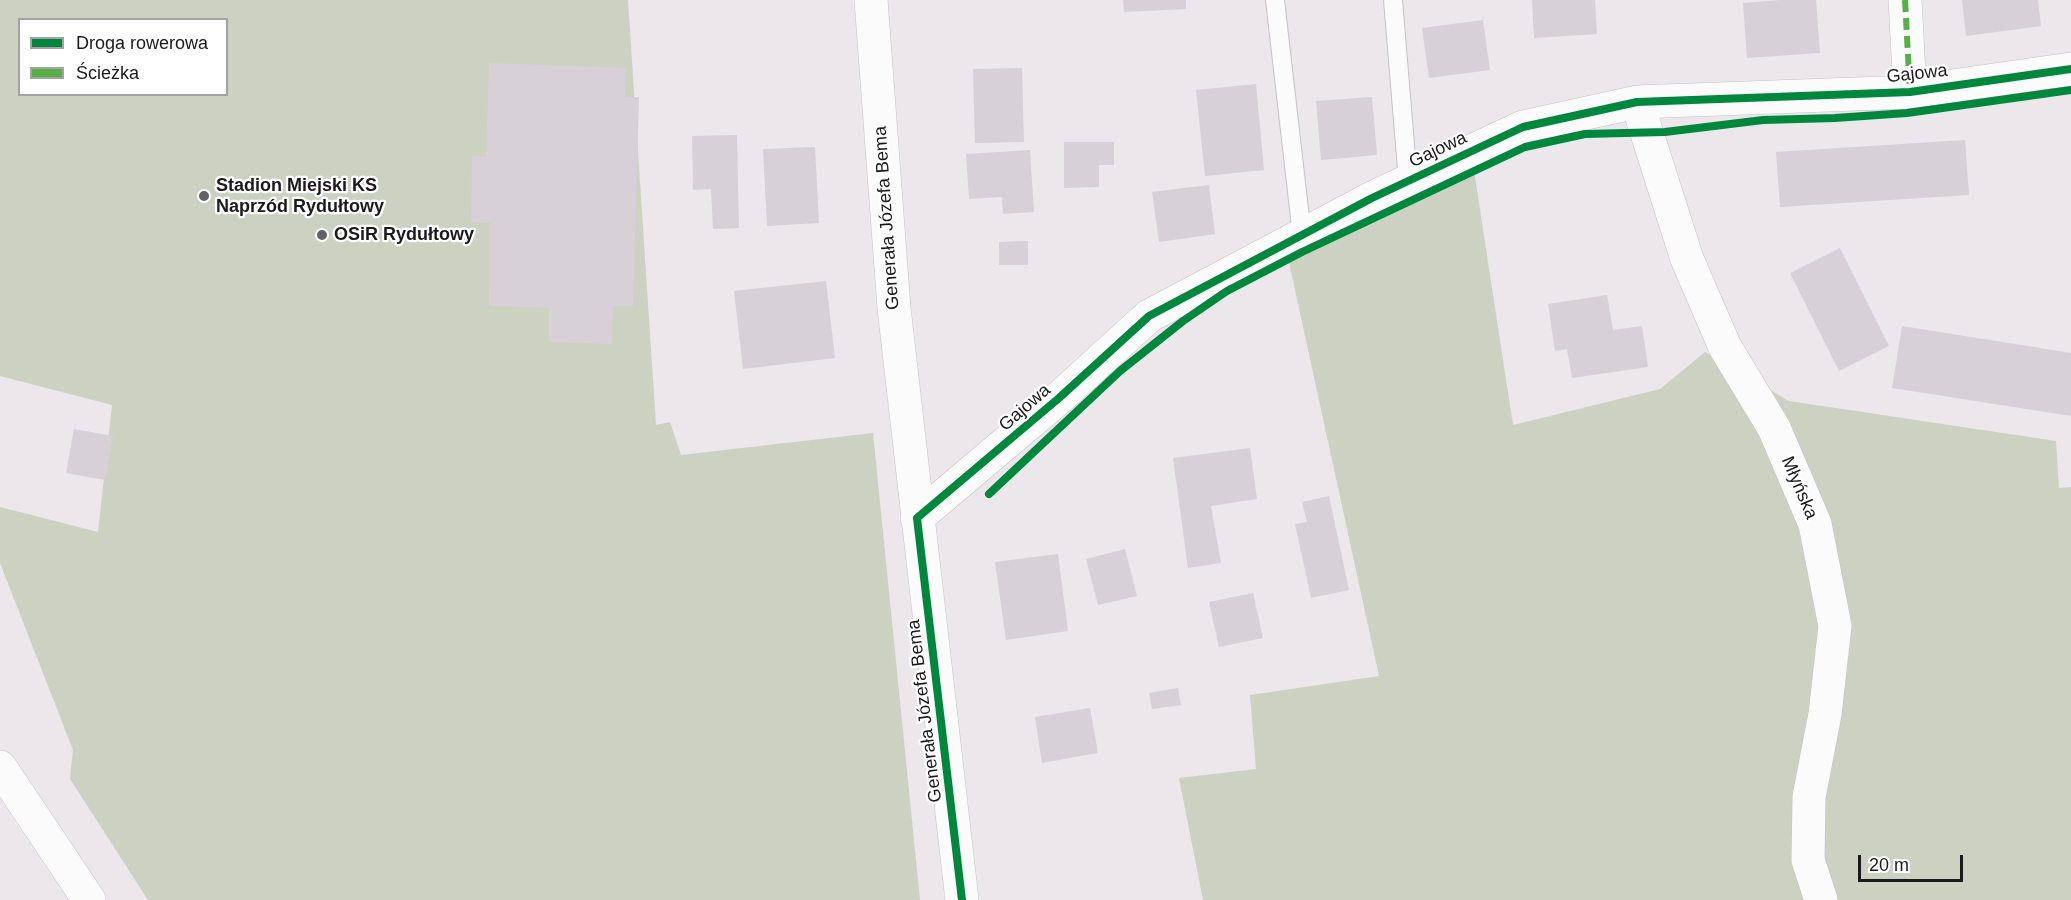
<!DOCTYPE html>
<meta charset="utf-8">
<style>
body{margin:0}
#map{position:relative;width:2071px;height:900px;overflow:hidden;background:#ebe7eb;font-family:Arial,sans-serif}
canvas{display:block}
.legend{position:absolute;left:18px;top:18px;width:210px;height:78px;box-sizing:border-box;background:#fff;border:2px solid #a4a3a4;margin:0;padding:8px 10px;list-style:none;font-size:18px;color:#1b191b}
.legend li{display:flex;align-items:center;gap:12px;height:30px}
.legend b{width:30px;border:2px solid #a4a3a4}
.scale{position:absolute;left:1858px;top:855px;width:105px;height:27px;box-sizing:border-box;border:3px solid #1b191b;border-top:0;padding-left:8px;font-size:18px;line-height:21px;white-space:nowrap;color:#1b191b;-webkit-text-stroke:4px #fff;paint-order:stroke}
</style>
<div id="map">
<canvas width="2071" height="900"></canvas>
<ul class="legend">
<li><b style="height:8px;background:#00873e"></b>Droga rowerowa</li>
<li><b style="height:8px;background:#55b145"></b>Ścieżka</li>
</ul>
<div class="scale">20 m</div>
</div>
<script>
const ctx = document.querySelector('canvas').getContext('2d');
ctx.lineJoin = 'round';
function fillPath(path, color) {
  ctx.fillStyle = color;
  ctx.fill(path, 'evenodd');
}
function shape(rows) {
  const path = new Path2D();
  for (const r of rows) {
    path.moveTo(r[0], r[1]);
    for (let i = 2; i < r.length; i += 2) path.lineTo(r[i], r[i + 1]);
  }
  return path;
}
function strokePath(path, color, width, dash) {
  ctx.strokeStyle = color;
  ctx.lineWidth = width;
  ctx.lineCap = dash ? 'butt' : 'round';
  ctx.setLineDash(dash || []);
  ctx.stroke(path);
}
function drawText(font, color, halo, rows, align = 'center') {
  ctx.font = font + ' Arial,sans-serif';
  ctx.lineWidth = 4.5;
  ctx.setLineDash([]);
  ctx.textBaseline = 'middle';
  ctx.strokeStyle = halo;
  ctx.fillStyle = color;
  for (const [text, x, y, turn = 0] of rows) {
    ctx.save();
    ctx.translate(x, y);
    ctx.rotate((+turn || 0) * Math.PI / 180);
    ctx.textAlign = isNaN(turn) ? turn : align;
    if (halo) ctx.strokeText(text, 0, 0);
    ctx.fillText(text, 0, 0);
    ctx.restore();
  }
}
const green = shape([
 [0,0,628,0,656,425,670,422,681,455,873,433,920,900,148,900,70,779,73,750,0,563,0,507,98,532,112,405,0,376],
 [20,20,226,20,226,94,20,94],
 [1471,151,1513,425,1660,389,1705,352,1789,401,2056,441,2059,488,2071,487,2071,900,1203,900,1179,778,1256,769,1250,695,1379,676,1285,244]
]);
const building = shape([
 [1123,0,1186,0,1186,9,1124,12],
 [1532,0,1595,0,1597,34,1534,38],
 [1780,0,1816,0,1820,53,1747,58,1743,3],
 [1962,0,2038,0,2041,26,1966,36],
 [1483,20,1490,70,1429,78,1422,28],
 [489,63,626,68,625,97,639,97,633,306,613,306,612,344,549,342,549,308,489,306,490,223,471,222,472,156,486,157],
 [1022,68,1024,142,975,143,973,69],
 [1256,84,1264,170,1205,176,1196,90],
 [1372,97,1377,155,1321,160,1316,101],
 [737,135,739,228,713,229,711,189,693,190,692,136],
 [1965,140,1969,195,1780,207,1776,152],
 [1064,142,1114,142,1114,165,1099,165,1099,187,1064,188],
 [815,147,819,223,767,226,763,149],
 [1030,150,1034,212,1003,214,1002,197,969,199,966,154],
 [1209,185,1215,234,1159,242,1152,192],
 [1028,241,1028,265,999,265,999,242],
 [1840,248,1889,346,1839,371,1790,273],
 [826,281,835,358,743,369,734,291],
 [1607,295,1613,330,1642,326,1648,367,1572,378,1567,349,1555,351,1548,304],
 [1902,326,2071,353,2071,416,1892,388],
 [74,429,113,436,105,480,66,473],
 [1250,448,1257,499,1211,506,1221,563,1188,568,1173,458],
 [1329,496,1349,590,1311,598,1295,524,1307,522,1302,502],
 [1125,549,1137,596,1098,605,1086,559],
 [1058,554,1068,631,1006,640,995,562],
 [1253,593,1263,638,1219,647,1209,602],
 [1178,688,1181,705,1152,709,1149,693],
 [1090,708,1098,753,1042,763,1035,717]
]);
const lane = shape([
 [1275,0,1302,235],
 [1393,0,1408,181]
]);
const street = shape([
 [1905,0,1910,92],
 [1637,102,1687,259,1725,347,1774,428,1815,524,1835,626,1825,714,1809,797,1808,860,1821,900],
 [917,518,1059,398,1149,316,1372,198,1523,127,1637,102,1910,92,2071,69],
 [0,767,89,900]
]);
const secondary = shape([
 [871,0,894,308,962,900]
]);
const quiet = shape([
 [1905,0,1910,92]
]);
const cycleway = shape([
 [989,494,1120,371,1183,321,1227,291,1302,252,1525,147,1585,134,1665,132,1763,120,1835,118,1907,113,2071,90],
 [962,900,917,518,1059,398,1149,316,1372,198,1523,127,1637,102,1910,92,2071,69]
]);
const markers = [
 [204,196,6,"#646164"],
 [322,235,6,"#646164"]
];
const streetNames = [
 ["Gajowa",1917,74,-6],
 ["Gajowa",1438,150,-25],
 ["Generała Józefa Bema",887,218,-94],
 ["Gajowa",1025,408,-41],
 ["Młyńska",1799,488,67],
 ["Generała Józefa Bema",925,711,-97]
];
const poiNames = [
 ["Stadion Miejski KS",216,186],
 ["Naprzód Rydułtowy",216,207],
 ["OSiR Rydułtowy",334,235]
];
fillPath(green, '#cdd1c2');
fillPath(building, '#d7d0d7');
strokePath(lane, '#c4c2c4', 20);
strokePath(street, '#c4c2c4', 34);
strokePath(secondary, '#c4c2c4', 34);
strokePath(lane, '#fcfbfc', 18);
strokePath(street, '#fcfbfc', 33);
strokePath(secondary, '#fcfbfc', 33);
strokePath(quiet, '#55b145', 6, [12, 6]);
strokePath(cycleway, '#00873e', 8);
for (const [x, y, r, color] of markers) {
  const dot = new Path2D();
  dot.arc(x, y, r, 0, 2 * Math.PI);
  ctx.fillStyle = color;
  ctx.fill(dot);
  strokePath(dot, '#fff', 2);
}
drawText('18px', '#1b191b', '#fff', streetNames);
drawText('bold 18px', '#1b191b', '#fff', poiNames, 'left');
</script>
